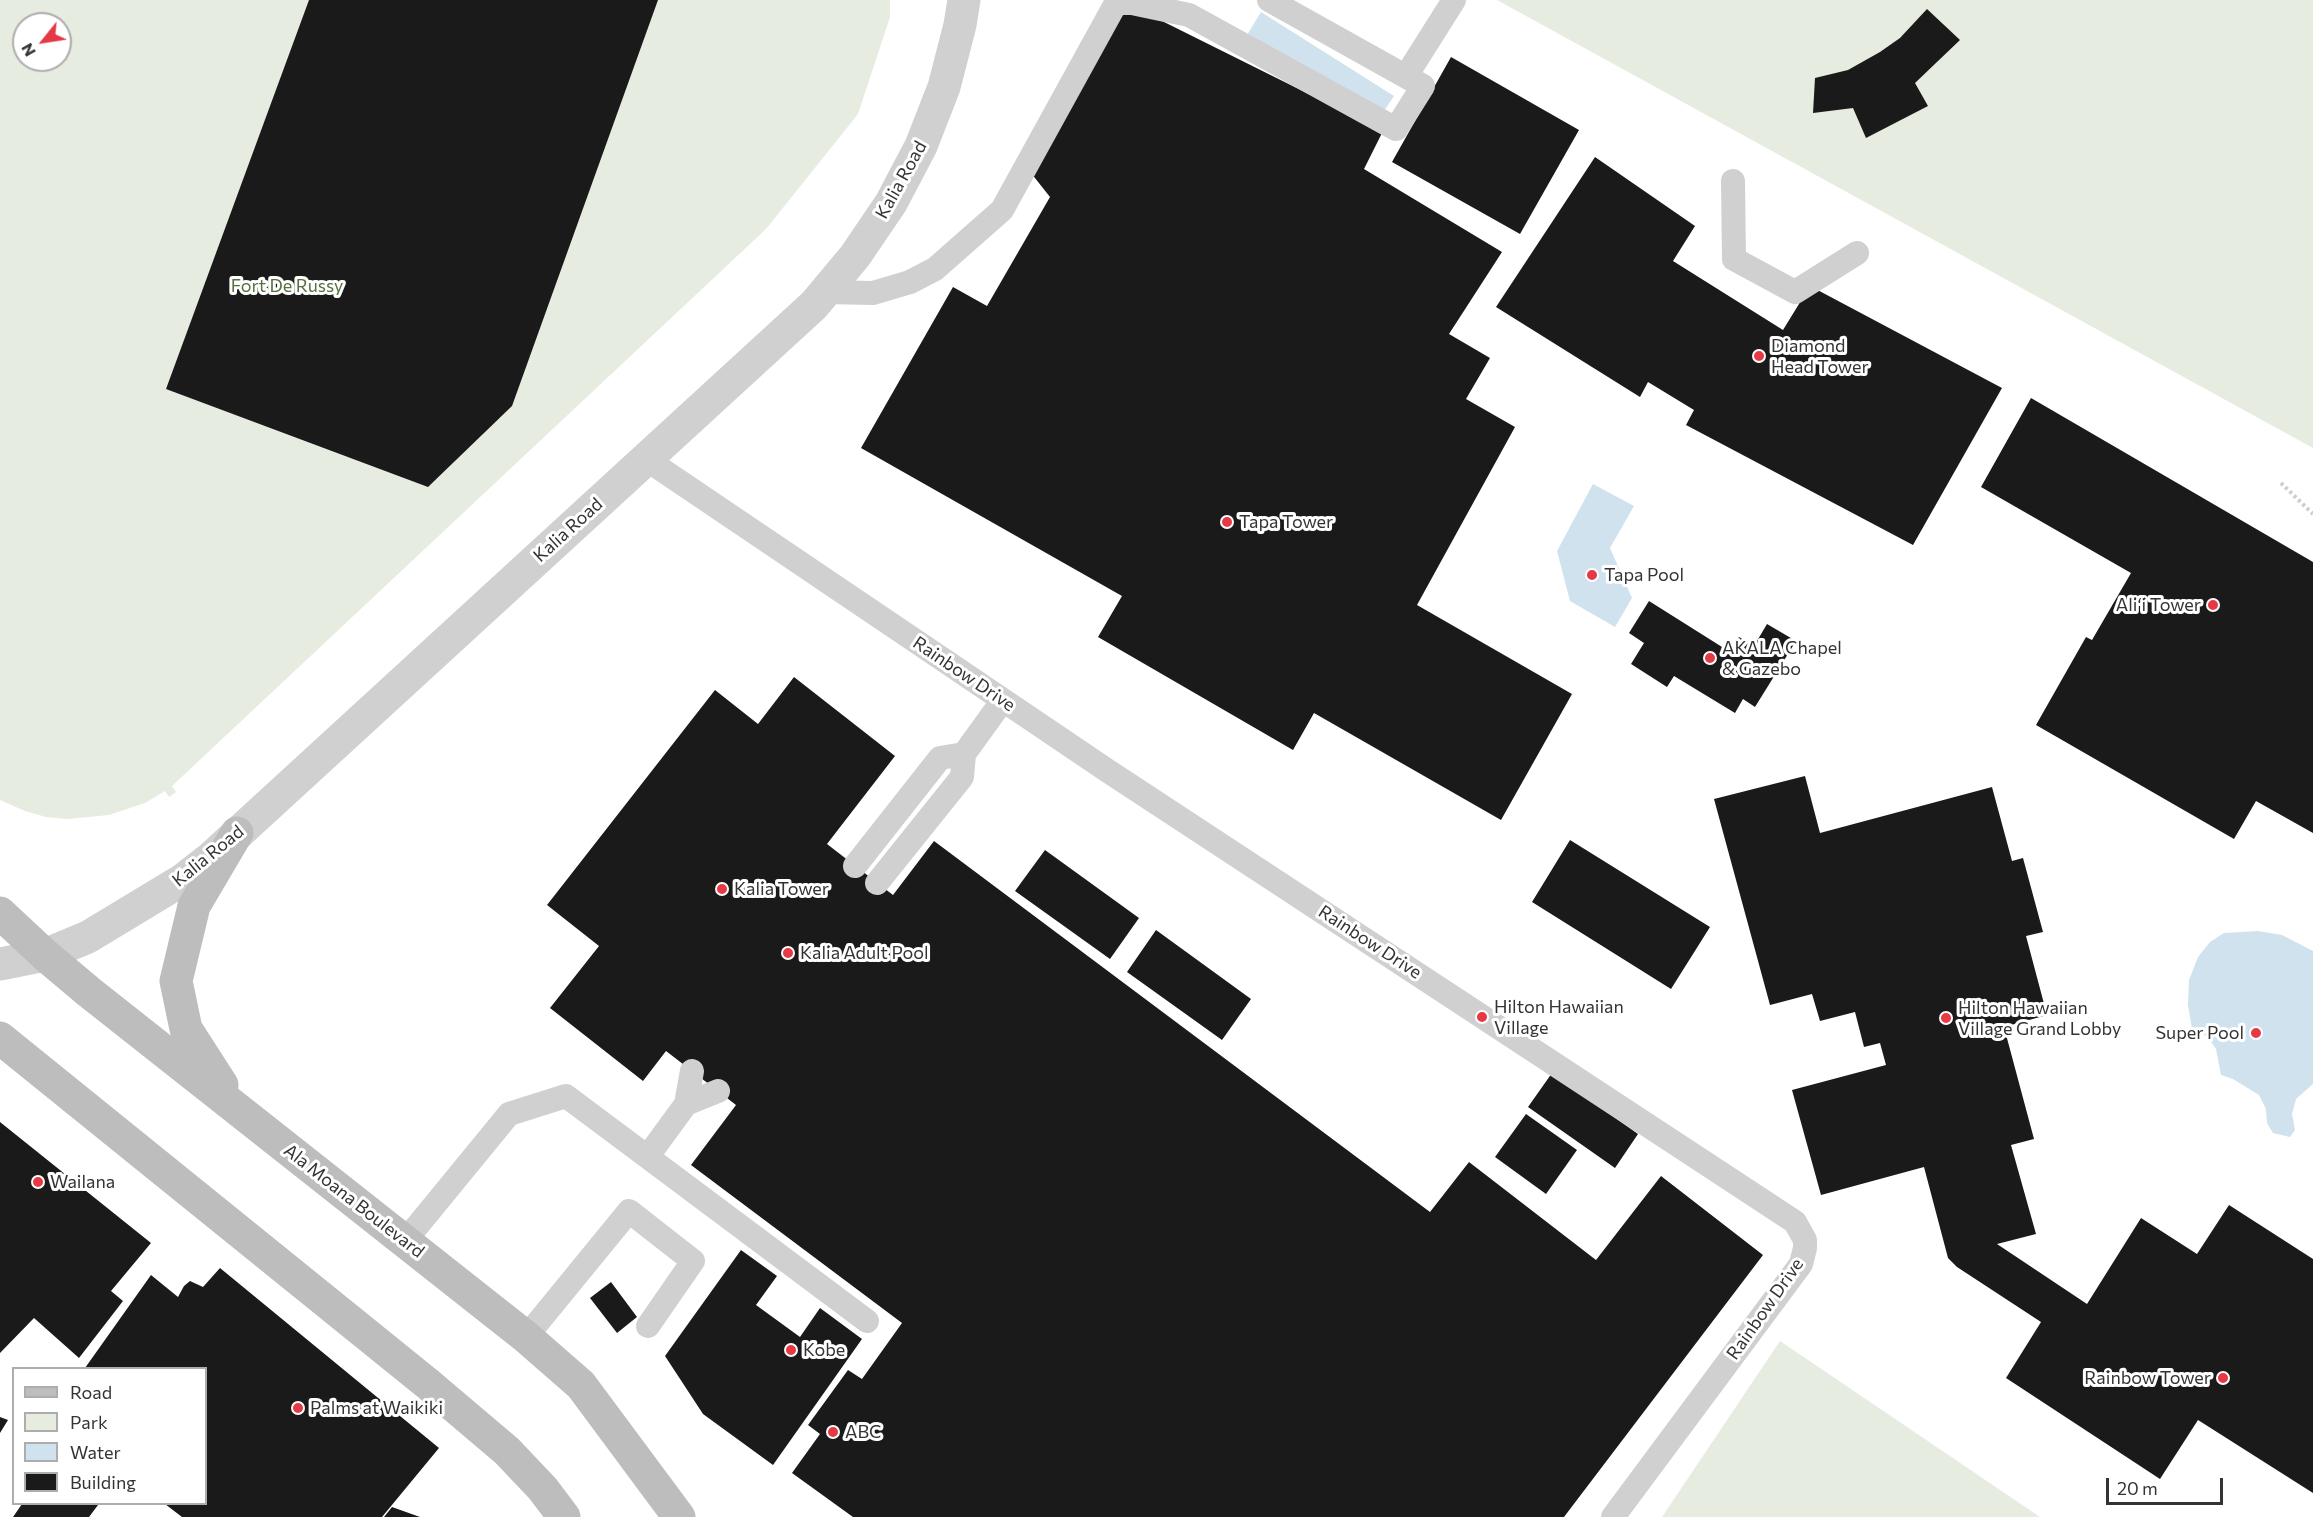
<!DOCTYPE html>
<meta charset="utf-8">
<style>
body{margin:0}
#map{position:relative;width:2313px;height:1517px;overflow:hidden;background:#fff;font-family:Commissioner,sans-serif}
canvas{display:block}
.legend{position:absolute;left:12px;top:1367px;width:195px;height:138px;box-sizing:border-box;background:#fff;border:2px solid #adadad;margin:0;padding:8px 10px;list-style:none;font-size:18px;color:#333}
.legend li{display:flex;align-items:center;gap:12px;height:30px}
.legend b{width:30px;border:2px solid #adadad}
.north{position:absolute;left:12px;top:12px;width:60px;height:60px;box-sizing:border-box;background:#fff;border:2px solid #adadad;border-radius:50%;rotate:240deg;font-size:16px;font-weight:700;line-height:24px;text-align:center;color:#333}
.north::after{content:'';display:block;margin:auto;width:21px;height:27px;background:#e63946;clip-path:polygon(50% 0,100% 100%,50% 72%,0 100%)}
.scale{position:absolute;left:2106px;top:1478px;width:117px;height:27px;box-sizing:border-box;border:3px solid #333;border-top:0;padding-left:8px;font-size:18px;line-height:21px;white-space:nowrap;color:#333;-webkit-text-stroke:4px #fff;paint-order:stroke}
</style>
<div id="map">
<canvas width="2313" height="1517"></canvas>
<ul class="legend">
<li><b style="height:8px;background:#bdbdbd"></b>Road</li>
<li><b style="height:16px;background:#e6ecdf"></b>Park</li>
<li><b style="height:16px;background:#cfe2ee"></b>Water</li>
<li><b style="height:16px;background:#1a1a1a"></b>Building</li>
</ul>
<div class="north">N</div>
<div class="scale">20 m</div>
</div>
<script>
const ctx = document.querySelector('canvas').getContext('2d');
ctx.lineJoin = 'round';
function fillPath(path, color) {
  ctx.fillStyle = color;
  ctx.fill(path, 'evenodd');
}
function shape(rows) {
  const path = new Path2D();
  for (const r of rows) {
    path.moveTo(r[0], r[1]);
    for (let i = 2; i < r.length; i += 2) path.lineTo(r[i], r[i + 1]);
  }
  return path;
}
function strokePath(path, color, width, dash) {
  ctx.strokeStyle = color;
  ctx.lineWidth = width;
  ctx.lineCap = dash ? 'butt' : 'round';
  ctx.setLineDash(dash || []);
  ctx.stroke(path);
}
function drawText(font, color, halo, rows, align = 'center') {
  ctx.font = font + ' Commissioner,sans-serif';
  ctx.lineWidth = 6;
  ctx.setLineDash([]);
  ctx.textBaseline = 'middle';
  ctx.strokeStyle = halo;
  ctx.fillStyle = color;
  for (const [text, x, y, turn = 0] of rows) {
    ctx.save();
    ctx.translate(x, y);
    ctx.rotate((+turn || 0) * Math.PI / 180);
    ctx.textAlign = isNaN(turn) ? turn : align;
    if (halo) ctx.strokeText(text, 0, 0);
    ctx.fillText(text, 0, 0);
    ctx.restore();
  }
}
const green = shape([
 [0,0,890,0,890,17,858,114,766,229,172,786,176,792,169,797,165,791,145,803,109,815,67,819,46,817,25,811,0,800],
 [24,24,60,24,60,60,24,60],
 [1497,0,2313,0,2313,448],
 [1780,1341,2040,1517,1662,1517]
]);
const water = shape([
 [1261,12,1394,96,1371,131,1238,50],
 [1593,484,1634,506,1610,548,1632,598,1615,627,1570,601,1557,551],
 [2258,931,2282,935,2313,951,2313,1084,2296,1099,2292,1114,2295,1130,2290,1137,2273,1133,2267,1123,2266,1109,2259,1095,2233,1079,2221,1075,2216,1049,2208,1037,2192,1029,2188,1005,2189,980,2198,957,2210,942,2224,933]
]);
const building = shape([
 [309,0,658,0,512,406,428,487,166,389],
 [1927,9,1960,40,1915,83,1928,106,1866,138,1853,108,1813,113,1815,78,1848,70,1880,52,1900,38],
 [1129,11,1156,18,1383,131,1364,169,1502,252,1449,334,1490,358,1466,399,1515,427,1417,605,1572,694,1501,820,1314,713,1293,750,1098,637,1122,596,861,448,953,287,987,306,1050,197,1031,173,1112,18],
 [1451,57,1579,130,1520,234,1392,162],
 [1595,157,1695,226,1673,261,1783,330,1810,286,2002,388,1913,545,1686,425,1694,410,1648,382,1640,397,1496,307],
 [2031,398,2313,562,2313,833,2256,801,2234,839,2036,725,2086,637,2092,640,2131,573,1981,487],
 [1649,601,1730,652,1739,637,1754,646,1767,624,1796,641,1755,707,1743,699,1735,713,1674,676,1667,687,1631,664,1644,643,1629,633],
 [794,677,895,756,827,844,893,895,934,841,1430,1212,1469,1162,1596,1260,1661,1176,1763,1255,1564,1517,853,1517,792,1473,820,1434,808,1425,848,1370,862,1379,902,1323,691,1165,736,1105,666,1051,643,1081,550,1008,599,946,547,905,715,690,758,724],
 [1805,776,1820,833,1992,787,2012,861,2023,858,2043,932,2026,936,2047,1015,2004,1027,2034,1139,2011,1145,2036,1234,1997,1244,2087,1304,2141,1218,2197,1254,2229,1205,2313,1259,2313,1493,2198,1420,2160,1479,2006,1378,2041,1322,1957,1267,1948,1258,1924,1167,1821,1195,1792,1090,1886,1065,1880,1043,1864,1047,1855,1012,1820,1021,1812,994,1770,1005,1714,799],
 [1570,840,1710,927,1671,989,1532,902],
 [1045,850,1139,918,1110,959,1015,891],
 [1156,930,1251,999,1222,1040,1127,972],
 [1552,1073,1638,1134,1615,1168,1528,1107],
 [1526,1114,1577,1150,1546,1194,1495,1157],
 [0,1122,151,1243,111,1291,123,1301,79,1358,34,1318,0,1353],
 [741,1250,777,1276,756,1305,800,1337,820,1308,862,1339,773,1465,703,1414,665,1356],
 [220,1268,439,1448,382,1517,182,1517,165,1504,206,1504,206,1368,85,1368,151,1275,178,1297,184,1286,190,1281,203,1287],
 [611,1282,637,1317,617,1333,590,1298],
 [0,1417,8,1420,0,1433],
 [22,1504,96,1504,98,1505,89,1517,13,1517],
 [392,1507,420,1517,384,1517]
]);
const path = shape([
 [2281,483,2313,514]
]);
const service = shape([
 [1413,65,1454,0],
 [1733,181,1734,259,1795,292,1857,253],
 [824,292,873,293,910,282,935,269,1002,210,1116,3,1132,3,1189,15,1396,129,1423,86,1269,0],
 [646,459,1108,771,1795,1222,1805,1240,1805,1248,1801,1264,1613,1517],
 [855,866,940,758,964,754],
 [877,883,962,777,964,754,1003,700],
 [686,1104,692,1071],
 [648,1156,686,1104,718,1091],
 [405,1241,509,1114,566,1096,867,1321],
 [526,1337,629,1211,693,1261,648,1326]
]);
const tertiary = shape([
 [0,964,45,955,88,937,184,879,212,857,814,305,855,256,891,203,921,146,944,87,960,25,964,0]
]);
const secondary = shape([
 [0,913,45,955,89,992,526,1337,581,1385,679,1517],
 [0,1038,428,1384,507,1451,543,1489,564,1517],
 [222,1085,186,1029,176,981,194,906,237,833]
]);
const markers = [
 [1759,356,6,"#e63946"],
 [1227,522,6,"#e63946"],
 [1592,575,6,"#e63946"],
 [2213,605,6,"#e63946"],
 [1710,658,6,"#e63946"],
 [722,889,6,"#e63946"],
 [788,953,6,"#e63946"],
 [1482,1017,6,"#e63946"],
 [1946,1018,6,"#e63946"],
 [2256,1033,6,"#e63946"],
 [38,1182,6,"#e63946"],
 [791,1350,6,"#e63946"],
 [2223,1378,6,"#e63946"],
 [298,1408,6,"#e63946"],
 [833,1432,6,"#e63946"]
];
const streetNames = [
 ["Kalia Road",901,180,-61],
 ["Kalia Road",568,530,-42],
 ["Rainbow Drive",964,674,34],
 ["Kalia Road",208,856,-39],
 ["Rainbow Drive",1370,942,33],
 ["Ala Moana Boulevard",354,1201,38],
 ["Rainbow Drive",1765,1309,-55]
];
const parkNames = [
 ["Fort De Russy",287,286]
];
const poiNames = [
 ["Diamond",1771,346],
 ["Head Tower",1771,367],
 ["Tapa Tower",1239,522],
 ["Tapa Pool",1604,575],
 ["Aliʻi Tower",2201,605,"right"],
 ["AKALA Chapel",1722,648],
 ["& Gazebo",1722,669],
 ["Kalia Tower",734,889],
 ["Kalia Adult Pool",800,953],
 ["Hilton Hawaiian",1494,1007],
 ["Village",1494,1028],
 ["Hilton Hawaiian",1958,1008],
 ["Village Grand Lobby",1958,1029],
 ["Super Pool",2244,1033,"right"],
 ["Wailana",50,1182],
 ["Kobe",803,1350],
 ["Rainbow Tower",2211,1378,"right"],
 ["Palms at Waikiki",310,1408],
 ["ABC",845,1432]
];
fillPath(green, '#e6ecdf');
fillPath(water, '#cfe2ee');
fillPath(building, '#1a1a1a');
strokePath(path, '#cdcdcd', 4, [3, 3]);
strokePath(service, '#d0d0d0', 24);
strokePath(tertiary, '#d0d0d0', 33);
strokePath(secondary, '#bdbdbd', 33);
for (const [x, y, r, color] of markers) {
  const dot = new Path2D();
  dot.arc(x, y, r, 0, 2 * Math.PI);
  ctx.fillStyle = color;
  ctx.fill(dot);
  strokePath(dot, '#fff', 2);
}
drawText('18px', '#333', '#fff', streetNames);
drawText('18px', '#56703f', '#fff', parkNames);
drawText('18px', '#333', '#fff', poiNames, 'left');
</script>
